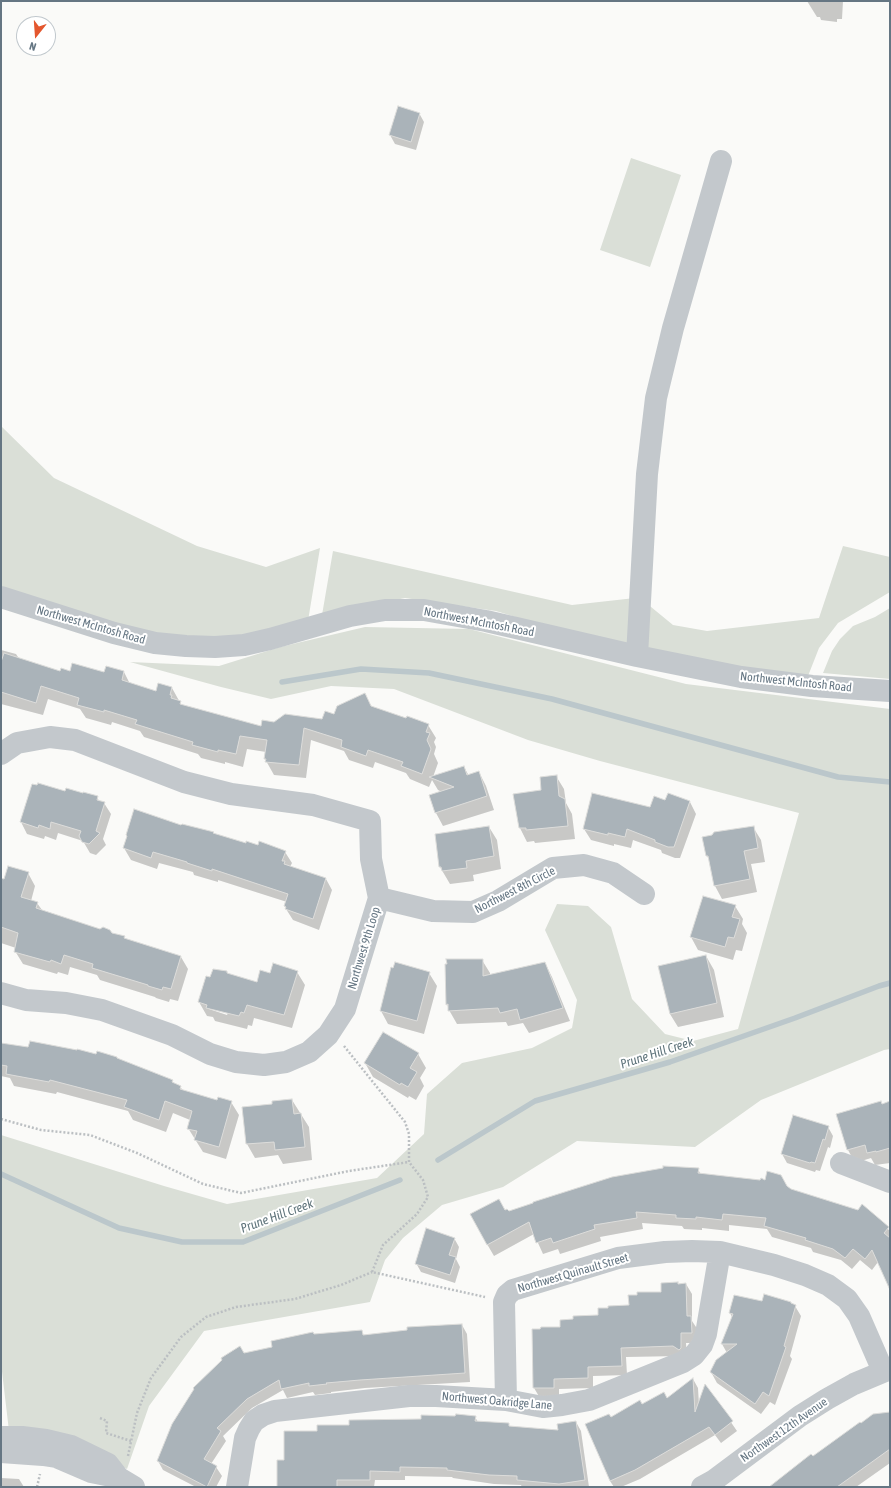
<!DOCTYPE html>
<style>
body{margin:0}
#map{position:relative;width:891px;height:1488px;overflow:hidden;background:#fafaf8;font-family:"Asap Condensed",sans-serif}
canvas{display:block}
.frame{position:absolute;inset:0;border:2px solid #657683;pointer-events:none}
.north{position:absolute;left:16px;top:16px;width:40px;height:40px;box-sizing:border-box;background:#fff;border:1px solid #c1c8cd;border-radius:50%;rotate:197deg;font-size:11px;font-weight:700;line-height:16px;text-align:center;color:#657683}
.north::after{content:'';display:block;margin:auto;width:14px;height:18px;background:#e4572e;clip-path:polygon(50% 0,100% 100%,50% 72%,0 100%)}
</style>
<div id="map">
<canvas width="891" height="1488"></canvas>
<div class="frame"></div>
<div class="north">N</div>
</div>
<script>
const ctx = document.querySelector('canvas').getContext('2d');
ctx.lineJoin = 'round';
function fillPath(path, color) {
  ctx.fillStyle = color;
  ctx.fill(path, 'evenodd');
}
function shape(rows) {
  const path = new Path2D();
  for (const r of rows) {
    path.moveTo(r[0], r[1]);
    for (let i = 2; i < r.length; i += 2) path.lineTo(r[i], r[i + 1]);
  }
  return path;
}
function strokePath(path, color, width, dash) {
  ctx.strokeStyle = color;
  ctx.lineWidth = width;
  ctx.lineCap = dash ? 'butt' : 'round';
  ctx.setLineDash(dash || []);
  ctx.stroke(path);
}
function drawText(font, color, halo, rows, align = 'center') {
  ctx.font = font + ' "Asap Condensed",sans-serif';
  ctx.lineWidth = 4;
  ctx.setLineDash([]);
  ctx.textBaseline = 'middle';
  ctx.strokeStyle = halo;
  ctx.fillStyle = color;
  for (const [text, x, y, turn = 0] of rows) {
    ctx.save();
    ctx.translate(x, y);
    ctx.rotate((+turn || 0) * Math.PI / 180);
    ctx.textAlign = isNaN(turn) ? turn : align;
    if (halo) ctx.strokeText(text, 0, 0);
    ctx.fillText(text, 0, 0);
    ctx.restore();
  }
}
const green = shape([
 [631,158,681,175,650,267,600,250],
 [1,426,54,478,197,546,266,567,320,548,308,621,264,633,183,640,125,628,1,588],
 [843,546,890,557,890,592,838,623,819,648,808,676,762,672,642,651,645,602,673,625,707,631,819,618],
 [333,551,572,605,635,598,632,648,558,630,496,611,405,598,322,615],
 [890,608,890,679,823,673,832,651,840,639,853,626,875,617],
 [365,627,469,629,686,684,890,709,890,1049,884,1050,761,1100,695,1147,577,1141,503,1187,442,1205,403,1238,385,1260,370,1302,204,1331,149,1406,127,1469,85,1446,9,1431,1,1363,1,1135,164,1186,227,1204,377,1178,424,1134,427,1094,462,1063,532,1048,572,1028,577,1000,545,930,557,904,588,906,611,927,632,999,665,1034,693,1041,738,1029,799,813,600,761,528,740,394,689,331,686,271,699,221,687,130,662,219,666,280,647]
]);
const shadow = shape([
 [807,1,843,1,842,19,837,19,837,22,821,20,820,17,817,17],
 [419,113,424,122,416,150,395,144,390,135],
 [1,650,16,654,20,660,61,672,105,674,124,672,130,684,156,692,172,688,182,706,262,727,275,723,323,720,335,715,364,694,372,707,428,725,436,738,434,742,436,747,434,754,438,763,433,777,464,767,469,776,479,772,486,786,494,810,443,826,436,813,442,792,438,790,432,780,429,787,410,779,406,773,375,762,373,768,349,760,344,751,311,740,306,778,274,775,265,759,266,752,247,749,243,767,225,762,225,764,201,758,198,754,144,737,140,731,112,722,111,725,86,718,80,709,48,699,43,715,1,704],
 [556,776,564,789,566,803,572,814,575,839,535,843,534,841,527,842,520,828,514,794,542,791],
 [32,785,97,797,99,801,104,803,111,814,103,839,106,845,96,855,90,853,83,841,58,833,56,840,45,836,44,839,27,834,21,822],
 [666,802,690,802,696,814,680,858,675,858,662,853,661,850,633,840,631,848,614,844,614,846,591,840,584,829,651,808],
 [182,826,213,833,214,835,246,844,285,852,292,863,290,867,326,879,332,890,319,930,293,920,286,909,287,902,218,880,218,882,194,875,193,872,159,863,157,869,131,860,124,848],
 [489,827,497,840,501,869,473,875,474,881,450,884,440,867],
 [753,827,761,840,765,862,751,864,757,892,722,899,715,886,710,861,707,856],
 [28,873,35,886,31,901,37,903,42,910,124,937,126,940,181,957,188,969,178,1001,170,999,169,1002,156,998,155,997,100,980,97,975,70,967,68,975,58,972,57,974,23,964,15,951,16,948,1,943,1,881],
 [735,906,743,919,742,924,747,933,742,951,736,950,733,960,698,950,691,937],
 [706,956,714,970,724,1017,678,1027,670,1014,659,967],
 [482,960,490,973,490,976,545,963,552,977,570,1021,529,1033,523,1023,508,1026,506,1022,457,1024,449,1010,447,1004],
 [227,972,229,975,257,983,270,974,297,972,305,985,292,1028,254,1018,252,1026,248,1025,247,1029,215,1021,213,1017,207,1016,199,1002,211,978],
 [209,1007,228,1013,227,1015,209,1009],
 [429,973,437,986,424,1034,388,1024,381,1011],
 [1,1043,28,1048,118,1059,172,1081,174,1084,180,1086,183,1091,218,1101,231,1102,239,1115,226,1159,203,1152,188,1128,190,1120,173,1113,166,1132,133,1120,128,1111,57,1092,56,1094,14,1086,10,1078,1,1076],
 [418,1054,426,1068,420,1078,424,1086,416,1100,409,1096,408,1098,373,1077,365,1063],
 [292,1100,309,1127,312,1160,283,1164,278,1155,255,1158,247,1144,243,1108,273,1105],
 [890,1102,890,1163,875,1165,871,1158,855,1163,848,1150,838,1115],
 [828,1127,833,1136,830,1148,828,1147,820,1171,816,1170,815,1172,787,1163,782,1154],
 [698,1169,701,1175,788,1188,858,1211,862,1206,890,1231,890,1286,878,1262,872,1270,860,1260,852,1269,841,1260,813,1252,811,1248,772,1237,767,1229,729,1225,729,1231,702,1228,702,1230,684,1229,682,1226,642,1223,643,1229,600,1237,601,1241,560,1254,558,1249,543,1254,534,1234,494,1256,487,1244,505,1211,508,1213],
 [454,1238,459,1247,456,1259,460,1267,455,1283,421,1272,416,1263],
 [686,1284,692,1294,692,1321,696,1327,697,1343,686,1343,687,1358,680,1356,626,1357,627,1375,593,1376,593,1388,559,1389,559,1397,540,1398,534,1388,561,1328,630,1306],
 [763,1302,795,1306,801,1316,790,1356,792,1359,775,1405,770,1402,761,1414,717,1383,711,1372,727,1353,722,1344,732,1317,730,1313],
 [462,1325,467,1334,470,1382,365,1388,331,1392,331,1393,315,1395,313,1392,287,1398,283,1390,252,1408,223,1436,226,1441,211,1464,216,1467,222,1476,216,1487,196,1487,163,1470,158,1461,243,1354,273,1348,314,1335,362,1331,364,1336],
 [693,1379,698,1388,699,1405,706,1386,737,1431,721,1443,715,1435,640,1479,621,1487,614,1487,610,1481,611,1418,642,1406,667,1399],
 [890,1413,890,1463,856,1487,778,1487,812,1457,861,1425],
 [475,1417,478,1422,508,1424,510,1427,559,1431,576,1422,581,1431,589,1487,522,1487,521,1485,494,1484,453,1478,452,1477,405,1476,405,1480,375,1480,374,1487,278,1487,285,1461,318,1432,350,1426],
 [1,1478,19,1479,24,1487,1,1487]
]);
const stream = shape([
 [282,682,361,669,429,673,552,699,838,777,890,782],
 [438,1160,535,1101,670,1062,795,1018,879,986,890,983],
 [1,1174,119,1228,182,1242,243,1242,400,1180]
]);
const building = shape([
 [398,106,420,113,411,142,389,135,398,106],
 [4,653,60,671,61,668,70,671,72,663,104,672,106,666,124,671,122,680,156,691,158,683,172,687,170,695,172,695,171,698,181,701,180,704,261,726,262,720,274,722,285,714,322,719,325,711,334,714,337,706,365,693,371,706,406,718,407,716,429,724,426,732,430,733,427,740,431,749,422,774,401,766,403,762,368,750,366,756,341,747,342,740,304,728,299,765,265,762,266,759,264,759,267,740,240,736,236,754,218,750,218,752,192,745,193,742,135,724,137,720,104,710,104,712,77,705,79,698,41,686,36,703,1,692,1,662,4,653],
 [464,766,467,775,479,771,487,796,435,813,429,795,454,787,429,777,464,766],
 [557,775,559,796,565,799,568,826,526,830,526,828,519,828,513,794,541,790,540,777,557,775],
 [38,783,65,791,66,788,83,793,83,792,98,796,97,800,105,802,96,831,100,833,89,844,82,842,79,836,81,831,51,822,50,829,39,825,38,828,20,822,32,784,37,785,38,783],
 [592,793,650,807,654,796,665,800,668,793,690,801,674,847,668,847,655,842,655,840,627,829,625,837,608,833,608,835,583,829,592,793],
 [134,809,181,825,182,824,214,832,213,833,246,843,246,841,258,845,259,841,286,851,282,861,285,861,284,864,326,878,313,919,285,909,286,907,284,906,288,894,212,869,212,871,187,863,187,862,153,852,151,858,123,848,127,836,126,835,134,809],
 [489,826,494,856,466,861,467,868,442,871,441,867,439,867,435,834,489,826],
 [754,826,758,848,744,851,750,879,714,886,708,856,706,856,702,837,712,835,714,832,754,826],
 [8,866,29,872,21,897,38,902,36,908,100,929,103,927,110,930,112,933,125,936,124,938,181,956,171,989,163,987,162,990,148,986,148,985,92,968,93,964,64,955,61,964,51,960,50,962,14,952,18,933,1,927,1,878,4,879,8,866],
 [703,896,736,905,732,917,740,919,734,938,728,937,725,947,690,937,703,896],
 [706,955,717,1003,670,1014,658,966,706,955],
 [446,959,483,959,483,976,545,962,563,1008,520,1020,517,1009,500,1013,498,1008,448,1011,448,1004,446,1005,445,964,447,964,446,959],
 [395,962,430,972,417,1021,380,1011,391,967,393,968,395,962],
 [273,963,298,971,284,1015,247,1005,244,1013,241,1012,239,1016,206,1008,207,1005,198,1002,206,976,210,977,213,969,227,971,227,973,257,982,260,970,270,973,273,963],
 [383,1032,419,1053,410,1068,417,1072,408,1087,401,1083,400,1085,364,1063,383,1032],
 [30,1041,77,1050,77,1049,96,1054,97,1051,117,1057,117,1058,173,1080,172,1082,181,1086,180,1089,217,1100,218,1097,232,1101,219,1147,194,1140,197,1131,187,1129,192,1111,165,1101,159,1120,124,1107,127,1100,50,1080,49,1082,6,1074,7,1066,1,1065,1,1043,28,1047,30,1041],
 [292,1099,294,1114,301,1113,305,1147,275,1150,274,1142,246,1144,242,1107,272,1104,272,1101,292,1099],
 [881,1101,882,1104,890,1101,890,1148,876,1152,876,1151,867,1153,865,1145,847,1150,836,1114,881,1101],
 [793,1115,829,1126,825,1140,823,1139,815,1163,811,1162,810,1163,781,1154,793,1115],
 [663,1166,699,1168,698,1173,760,1180,761,1178,765,1180,767,1171,781,1175,787,1186,791,1189,858,1210,862,1204,889,1227,884,1233,890,1238,890,1290,872,1250,865,1259,853,1249,845,1258,833,1249,805,1240,806,1238,764,1226,766,1218,723,1214,722,1220,696,1217,696,1219,676,1218,676,1215,636,1212,637,1218,594,1225,595,1229,553,1243,551,1238,536,1243,529,1222,487,1245,470,1214,499,1199,505,1210,507,1209,509,1211,533,1203,533,1202,612,1177,663,1168,663,1166],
 [426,1228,455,1238,449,1255,456,1257,450,1275,415,1264,426,1228],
 [678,1282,678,1284,686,1283,687,1316,691,1316,692,1333,681,1333,681,1348,679,1350,673,1346,621,1348,622,1366,588,1367,588,1378,554,1379,554,1388,533,1388,532,1329,540,1329,541,1327,560,1327,560,1320,573,1319,573,1316,598,1315,598,1308,608,1308,608,1306,629,1305,628,1295,637,1295,637,1292,661,1292,661,1283,678,1282],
 [764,1294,791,1302,791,1303,796,1305,784,1346,786,1347,769,1396,763,1392,755,1404,710,1372,716,1360,737,1344,721,1344,733,1314,729,1313,734,1295,762,1301,764,1294],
 [462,1324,465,1373,360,1380,326,1383,327,1384,309,1386,309,1383,281,1389,279,1380,247,1399,217,1428,221,1431,204,1459,217,1466,207,1487,157,1461,172,1424,194,1389,193,1388,222,1360,221,1358,240,1346,244,1353,272,1347,271,1341,313,1332,314,1334,362,1330,363,1335,407,1330,407,1327,462,1324],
 [693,1378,695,1412,705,1384,733,1421,715,1435,709,1427,635,1470,610,1481,585,1424,609,1414,611,1417,640,1400,642,1404,664,1392,667,1398,693,1378],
 [890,1412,890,1449,837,1487,769,1487,811,1454,813,1456,860,1422,861,1423,873,1414,890,1412],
 [456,1414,476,1416,475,1421,509,1423,509,1426,558,1430,557,1424,576,1421,585,1480,559,1484,517,1480,517,1476,489,1475,447,1470,447,1468,400,1467,400,1472,370,1471,370,1480,337,1480,337,1487,277,1487,277,1460,284,1460,284,1431,317,1431,317,1425,349,1425,349,1420,421,1419,421,1415,455,1416,456,1414]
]);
const path = shape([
 [344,1046,405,1122,409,1134,409,1162,423,1180,428,1197,417,1214,383,1245,372,1272,485,1297],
 [1,1119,41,1130,90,1135,137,1153,203,1184,241,1193,349,1171,409,1162],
 [100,1418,107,1421,106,1433,131,1441],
 [128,1456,137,1413,151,1378,181,1337,206,1317,236,1307,295,1299,341,1285,372,1272],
 [37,1487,40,1474]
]);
const minor = shape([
 [1,597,114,633,155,643,186,646,215,647,244,645,270,639,350,616,385,610,424,610,486,621,637,656,741,677,812,686,890,691],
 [637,656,647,474,656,398,673,328,721,161],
 [1,754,17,743,50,737,75,740,184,782,231,794,313,805,370,821,371,859,379,898,345,1009,328,1035,309,1052,286,1062,264,1065,236,1062,210,1054,172,1035,102,1010,66,1003,26,1000,1,993],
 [379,898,433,911,473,912,498,901,553,868,584,865,613,873,644,894],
 [841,1163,890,1182],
 [506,1400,504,1302,507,1295,513,1290,618,1258,665,1252,692,1251,720,1252,774,1265,805,1275,828,1285,847,1299,859,1316,883,1371],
 [1,1437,22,1437,46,1440,71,1446,108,1464,119,1478,134,1487],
 [1,1452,43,1455,56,1457,91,1472,116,1477],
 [237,1487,245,1438,249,1429,254,1421,263,1415,275,1411,409,1396,436,1396,506,1400,543,1407,562,1405,589,1400,683,1362,694,1355,702,1345,706,1334,720,1252],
 [702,1487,713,1481,800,1416,827,1399,854,1384,890,1369]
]);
const streetNames = [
 ["Northwest McIntosh Road",479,622,11],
 ["Northwest McIntosh Road",91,625,16],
 ["Northwest McIntosh Road",796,682,6],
 ["Northwest 8th Circle",515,890,-27],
 ["Northwest 9th Loop",364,948,-73],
 ["Northwest Quinault Street",573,1273,-16],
 ["Northwest Oakridge Lane",497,1401,5],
 ["Northwest 12th Avenue",784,1430,-35]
];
const waterNames = [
 ["Prune Hill Creek",657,1053,-18],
 ["Prune Hill Creek",277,1216,-20]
];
fillPath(green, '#dadfd7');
fillPath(shadow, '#0003');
strokePath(stream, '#bbc7cb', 5.5);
fillPath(building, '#aab3b9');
strokePath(building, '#dcdcda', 1);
strokePath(path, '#bbbfc2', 2.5, [2, 2]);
strokePath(minor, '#c3c8cc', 22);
drawText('12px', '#657683', '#fff', streetNames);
drawText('italic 13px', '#60757c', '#fff', waterNames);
</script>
